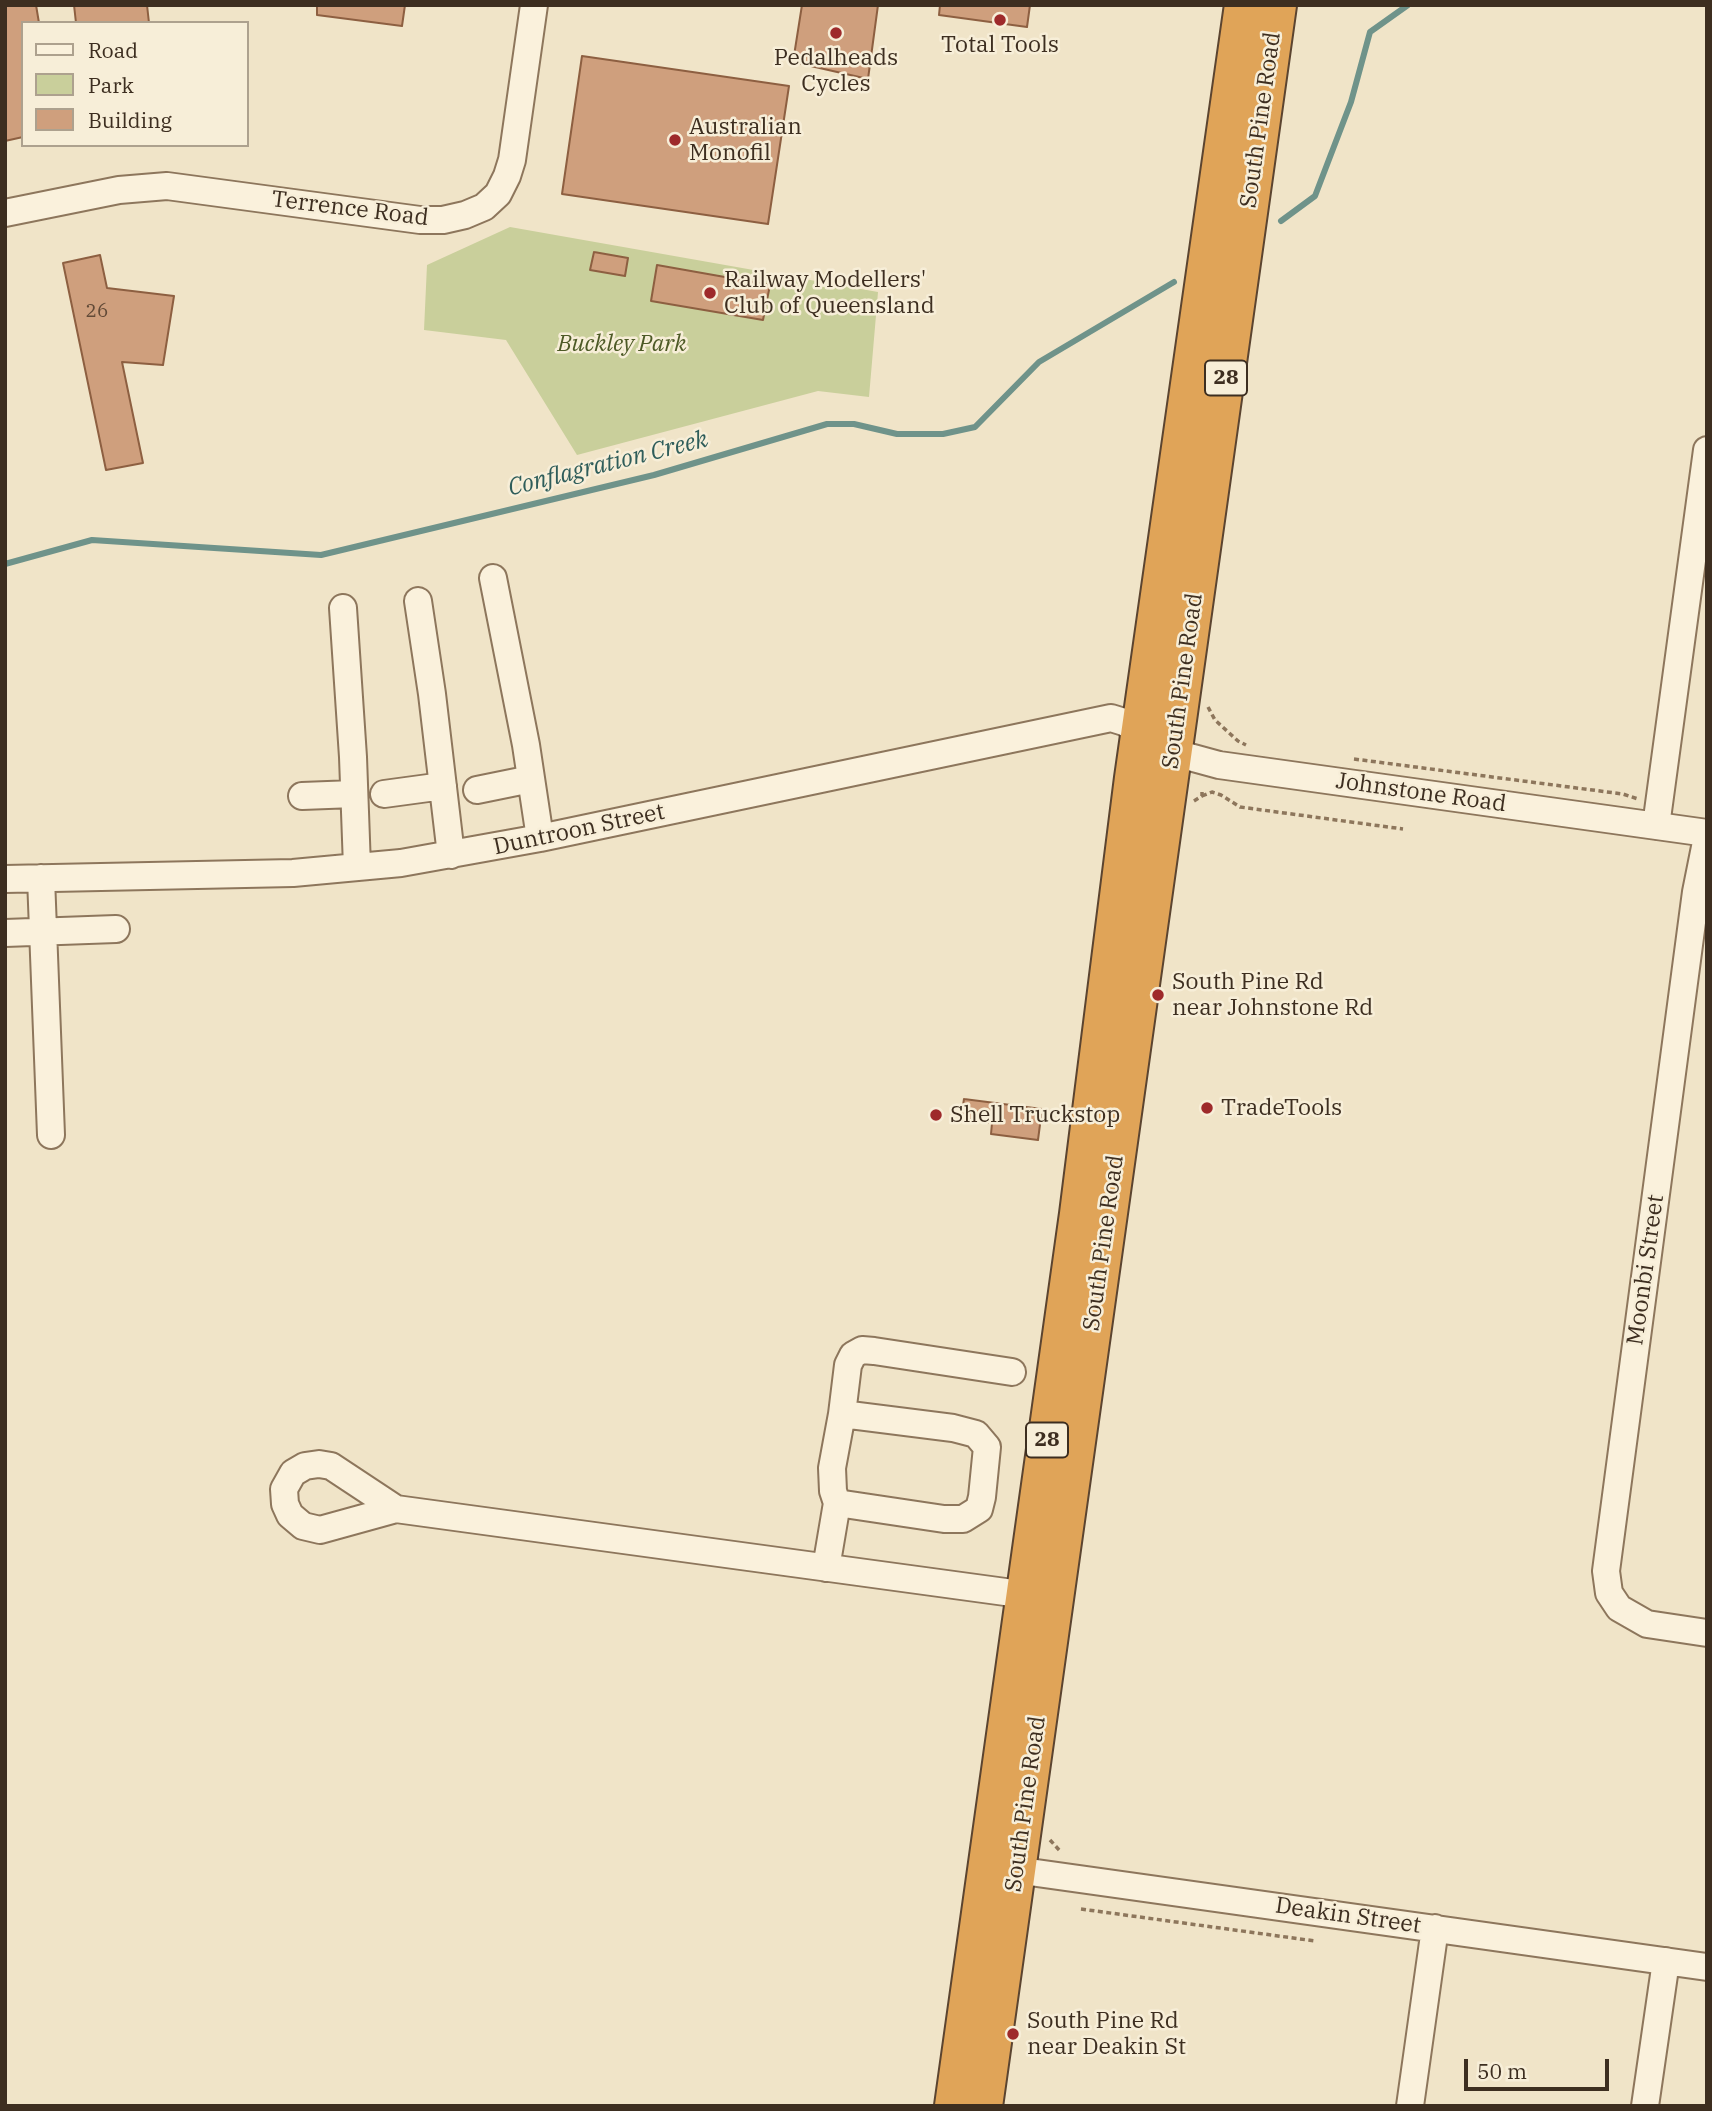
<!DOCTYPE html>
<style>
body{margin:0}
#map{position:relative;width:1712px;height:2111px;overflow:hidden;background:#f0e4c8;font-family:"IBM Plex Serif",serif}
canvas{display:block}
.frame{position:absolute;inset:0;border:7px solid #3d2e20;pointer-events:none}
.legend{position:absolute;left:21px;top:21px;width:228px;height:126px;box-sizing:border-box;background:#f7eed8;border:2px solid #ada18e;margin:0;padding:9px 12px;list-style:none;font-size:21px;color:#3d2e20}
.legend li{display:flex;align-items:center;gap:14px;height:35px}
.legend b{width:35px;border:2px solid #ada18e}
.scale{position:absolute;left:1464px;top:2059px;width:145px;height:32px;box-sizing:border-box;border:4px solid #3d2e20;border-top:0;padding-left:9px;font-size:21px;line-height:24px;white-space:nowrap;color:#3d2e20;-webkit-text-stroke:5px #f7eed8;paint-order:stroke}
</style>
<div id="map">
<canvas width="1712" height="2111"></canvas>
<div class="frame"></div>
<ul class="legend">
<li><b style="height:9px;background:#faf1dc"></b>Road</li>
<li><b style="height:19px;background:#c9cf9b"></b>Park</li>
<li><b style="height:19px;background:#cf9f7d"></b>Building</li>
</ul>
<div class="scale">50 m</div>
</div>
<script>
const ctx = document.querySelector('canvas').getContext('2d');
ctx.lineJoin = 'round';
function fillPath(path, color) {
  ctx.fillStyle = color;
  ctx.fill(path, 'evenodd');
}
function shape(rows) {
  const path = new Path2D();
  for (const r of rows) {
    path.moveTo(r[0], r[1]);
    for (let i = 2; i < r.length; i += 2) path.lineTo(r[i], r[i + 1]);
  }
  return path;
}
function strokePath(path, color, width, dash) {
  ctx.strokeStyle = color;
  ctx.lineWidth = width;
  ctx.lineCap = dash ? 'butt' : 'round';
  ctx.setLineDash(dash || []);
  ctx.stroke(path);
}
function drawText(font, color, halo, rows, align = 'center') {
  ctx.font = font + ' "IBM Plex Serif",serif';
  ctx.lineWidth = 5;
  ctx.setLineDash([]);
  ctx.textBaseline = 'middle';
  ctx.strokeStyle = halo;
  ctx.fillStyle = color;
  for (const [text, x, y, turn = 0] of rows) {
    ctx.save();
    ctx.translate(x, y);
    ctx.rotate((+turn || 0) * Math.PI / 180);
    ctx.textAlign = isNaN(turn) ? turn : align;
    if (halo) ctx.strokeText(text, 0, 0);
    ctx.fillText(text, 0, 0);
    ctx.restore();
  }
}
const green = shape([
 [510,227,878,292,869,397,818,391,577,455,506,340,424,330,427,265]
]);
const stream = shape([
 [1281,221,1315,196,1351,102,1370,32,1408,5],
 [5,564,92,540,321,555,654,475,827,424,854,424,897,434,943,434,975,427,1039,362,1174,282]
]);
const building = shape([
 [5,5,36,5,39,23,23,23,23,137,5,141,5,5],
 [74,5,147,5,149,23,76,23,74,5],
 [317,5,405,5,402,26,317,15,317,5],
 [802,5,878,5,868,79,793,62,802,5],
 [940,5,1030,5,1027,27,939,15,940,5],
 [582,56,789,86,768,224,562,194,582,56],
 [594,252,628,258,625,276,590,270,594,252],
 [100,255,107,288,174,296,163,365,122,362,143,463,106,470,63,263,100,255],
 [657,265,770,285,763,320,651,301,657,265],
 [964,1099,1042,1109,1038,1140,991,1134,992,1123,961,1118,964,1099]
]);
const path = shape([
 [1208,707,1215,720,1238,741,1246,745],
 [1354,759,1623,794,1638,799],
 [1202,796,1212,792,1221,795,1240,807,1403,829],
 [1194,801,1202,796,1202,790],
 [1050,1840,1061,1852],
 [1081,1909,1315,1941]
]);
const minor = shape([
 [5,213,119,190,167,186,420,220,443,220,465,215,484,207,498,194,507,176,512,160,534,5],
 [493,578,526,745,540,838],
 [418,601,432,694,451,855],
 [343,608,353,757,357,867],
 [477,790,531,779],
 [384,794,443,786],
 [302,796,354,794],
 [1656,826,1707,450],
 [1707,837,1696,892,1606,1571,1609,1593,1619,1608,1647,1624,1707,1633],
 [41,878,51,1135],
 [5,879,293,873,401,863,540,838,1111,718,1124,722,1186,756,1219,765,1707,833],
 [5,933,116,929],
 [837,1503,833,1491,832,1468,842,1414],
 [396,1509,331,1466,319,1464,305,1466,293,1473,284,1489,285,1504,290,1515,303,1526,320,1530,396,1509,1042,1597],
 [826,1568,837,1503,944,1519,963,1519,979,1509,982,1497,987,1447,976,1434,953,1428,842,1414,848,1365,853,1355,862,1350,874,1351,1012,1372],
 [1001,1868,1707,1967],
 [1410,2106,1435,1928],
 [1645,2106,1666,1961]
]);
const highway = shape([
 [954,2106,1079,1214,1134,778,1244,5],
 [983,2106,1277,5]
]);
const markers = [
 [1000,20,7,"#9e2a2b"],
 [836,33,7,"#9e2a2b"],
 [675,140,7,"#9e2a2b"],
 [710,293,7,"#9e2a2b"],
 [1158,995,7,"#9e2a2b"],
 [1207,1108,7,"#9e2a2b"],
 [936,1115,7,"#9e2a2b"],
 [1013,2034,7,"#9e2a2b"]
];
const numberNames = [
 ["26",97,312]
];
const shields = [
 [1226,378,42],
 [1047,1440,42]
];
const shieldNames = [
 ["28",1226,378],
 ["28",1047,1440]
];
const poiNames = [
 ["Total Tools",1000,45,"center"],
 ["Pedalheads",836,58,"center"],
 ["Cycles",836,84,"center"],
 ["Australian",689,127],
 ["Monofil",689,153],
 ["Railway Modellers'",724,280],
 ["Club of Queensland",724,306],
 ["South Pine Rd",1172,982],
 ["near Johnstone Rd",1172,1008],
 ["TradeTools",1221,1108],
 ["Shell Truckstop",950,1115],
 ["South Pine Rd",1027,2021],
 ["near Deakin St",1027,2047]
];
const streetNames = [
 ["South Pine Road",1261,120,-82],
 ["Terrence Road",350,209,7],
 ["South Pine Road",1183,681,-82],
 ["Johnstone Road",1421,793,8],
 ["Duntroon Street",579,830,-12],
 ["South Pine Road",1104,1243,-82],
 ["Moonbi Street",1646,1270,-82],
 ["South Pine Road",1026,1804,-82],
 ["Deakin Street",1348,1916,8]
];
const parkNames = [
 ["Buckley Park",622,344]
];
const waterNames = [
 ["Conflagration Creek",608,464,-14]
];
fillPath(green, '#c9cf9b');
strokePath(stream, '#6f938a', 6);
fillPath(building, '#cf9f7d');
strokePath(building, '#8d5f41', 2);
strokePath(minor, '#8d765c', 30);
strokePath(highway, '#5b4430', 42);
strokePath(path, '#8d765c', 3.5, [5, 3.5]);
strokePath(minor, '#faf1dc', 26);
strokePath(highway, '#e0a458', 38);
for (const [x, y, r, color] of markers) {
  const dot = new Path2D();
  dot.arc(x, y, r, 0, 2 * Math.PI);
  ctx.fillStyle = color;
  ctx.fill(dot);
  strokePath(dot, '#f7eed8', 2.5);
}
drawText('19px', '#624a37', null, numberNames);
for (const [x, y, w] of shields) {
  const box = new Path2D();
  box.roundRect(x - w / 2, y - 17.5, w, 35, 5);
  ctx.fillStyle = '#f7eed8';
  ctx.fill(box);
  strokePath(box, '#3d2e20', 2);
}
drawText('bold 21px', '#3d2e20', null, shieldNames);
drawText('23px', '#3d2e20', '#f7eed8', poiNames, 'left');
drawText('23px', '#3d2e20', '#f7eed8', streetNames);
drawText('italic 23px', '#4d5a26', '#f7eed8', parkNames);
drawText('italic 24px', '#2f5d5a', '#f7eed8', waterNames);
</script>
